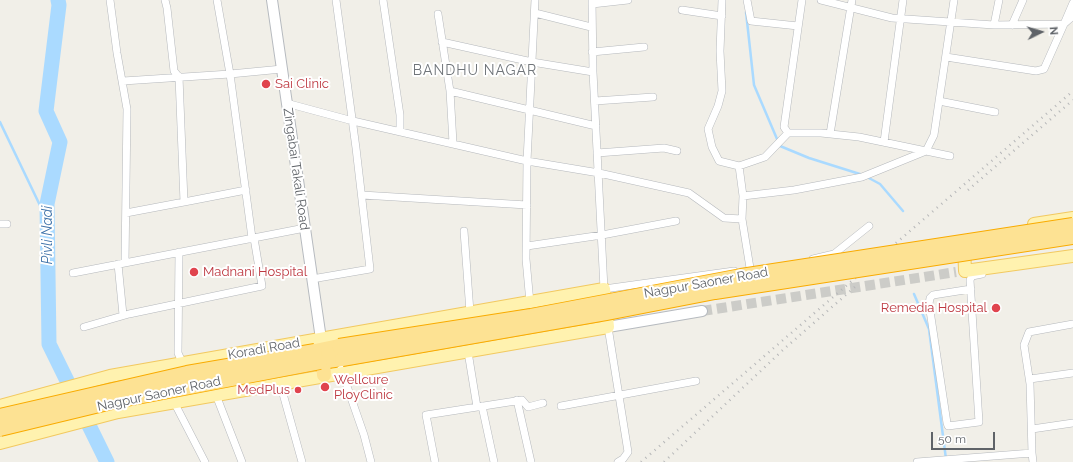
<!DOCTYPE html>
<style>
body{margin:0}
#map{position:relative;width:1073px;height:462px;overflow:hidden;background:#f1efe8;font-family:Raleway,sans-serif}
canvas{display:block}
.north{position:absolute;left:1021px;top:12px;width:40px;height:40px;-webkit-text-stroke:3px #fff;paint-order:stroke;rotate:85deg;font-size:11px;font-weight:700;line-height:16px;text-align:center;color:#5f6368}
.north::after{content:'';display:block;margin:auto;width:14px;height:18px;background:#5f6368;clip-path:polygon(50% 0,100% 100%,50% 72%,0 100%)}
.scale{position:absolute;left:931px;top:432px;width:64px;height:18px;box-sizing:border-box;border:2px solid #5f6368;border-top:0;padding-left:5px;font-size:12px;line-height:14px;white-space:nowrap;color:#5f6368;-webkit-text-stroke:3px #fff;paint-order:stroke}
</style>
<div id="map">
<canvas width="1073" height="462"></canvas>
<div class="north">N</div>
<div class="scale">50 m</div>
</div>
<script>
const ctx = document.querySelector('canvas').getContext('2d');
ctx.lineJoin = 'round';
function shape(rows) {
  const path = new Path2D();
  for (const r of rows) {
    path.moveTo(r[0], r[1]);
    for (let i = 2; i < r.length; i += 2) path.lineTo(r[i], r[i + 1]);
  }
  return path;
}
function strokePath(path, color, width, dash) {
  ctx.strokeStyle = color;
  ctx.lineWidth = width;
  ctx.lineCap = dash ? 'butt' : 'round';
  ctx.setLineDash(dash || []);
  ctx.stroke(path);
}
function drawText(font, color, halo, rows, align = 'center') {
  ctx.font = font + ' Raleway,sans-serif';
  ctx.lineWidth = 4;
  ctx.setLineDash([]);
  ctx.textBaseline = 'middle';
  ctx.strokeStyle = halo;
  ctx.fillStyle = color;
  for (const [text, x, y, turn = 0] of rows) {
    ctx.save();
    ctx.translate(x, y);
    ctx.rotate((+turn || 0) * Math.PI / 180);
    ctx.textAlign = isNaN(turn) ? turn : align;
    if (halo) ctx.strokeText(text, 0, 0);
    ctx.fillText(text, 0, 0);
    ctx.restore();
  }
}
const stream = shape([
 [746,12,754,85,780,146,809,158,863,175],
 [0,122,47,220],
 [867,177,880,184,903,211],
 [914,294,929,329,946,459]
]);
const river = shape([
 [58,0,59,5,46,111,60,142,47,204,49,344,107,462]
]);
const secondaryTunnel = shape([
 [702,311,956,272]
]);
const street = shape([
 [110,0,117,53,127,109,125,263],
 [217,0,230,74,252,238],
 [383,0,400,115,400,132],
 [592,0,593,72],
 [722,0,720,51,722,91,718,106,708,129,712,147,719,161,739,166],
 [747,0,751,21,798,26],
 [821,0,892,18,994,25,1064,24,1073,3],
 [592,4,628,0],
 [682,10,722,16],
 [535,13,591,27],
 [438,14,450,91,453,143],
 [994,25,999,0],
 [1012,25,1023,0],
 [442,42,532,62,593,72,604,289,734,271],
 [592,52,644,47],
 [946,57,1036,71,1044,69,1064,24,1073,16],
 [123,81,230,74,282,69],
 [450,91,596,126],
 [595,101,653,97],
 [939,101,995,112],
 [286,103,353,121,527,161,599,173,689,193,724,218,742,219],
 [788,133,784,127,802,0],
 [830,134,852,0],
 [884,142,903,0],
 [597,153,664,148,677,151],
 [362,195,527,205],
 [743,196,794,190,862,177,926,151,934,135,954,0],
 [184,202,246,190],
 [126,213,184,202,179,77,174,71,167,8,165,0],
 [0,224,7,224],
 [464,231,470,312],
 [527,246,602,235,676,221],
 [179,252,178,353,183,364],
 [813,259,834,254,869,226],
 [118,264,123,315],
 [750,268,742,219,743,196,739,166,765,157,788,133,821,133,859,137,950,156],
 [73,273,305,228],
 [312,279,370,269,356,148,336,0],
 [971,289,933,295,930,298,929,304,947,423,948,426,979,422,970,280,972,276,982,274],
 [530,303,526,259,527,161,535,0],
 [84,327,129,314,262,286,254,238],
 [608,327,628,452,623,459,618,462],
 [468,352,477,407],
 [341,369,364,435,371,462],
 [1030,379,1073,373],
 [280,383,302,462],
 [216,395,242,462],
 [517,400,531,462],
 [174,402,205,462],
 [482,406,494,462],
 [561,406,696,381],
 [1032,429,1073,423],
 [1032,453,1030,384,1024,345,1029,332,1073,324],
 [435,462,426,415,522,400,528,407,543,403],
 [917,462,1032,453,1033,462]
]);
const secondary = shape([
 [272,0,322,346],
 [608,327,702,311]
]);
const primary = shape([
 [1034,224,1073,218],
 [964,245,965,271,1073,256],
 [0,406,110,376,604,289,608,327,118,412,0,443]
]);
const highway = shape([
 [315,351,339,346],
 [320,362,342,359],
 [323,362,324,375]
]);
const rail = shape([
 [968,190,1073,100],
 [641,462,1073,91],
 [664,462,784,349,856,286]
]);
const highwayBridge = shape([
 [339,346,531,316,741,276,1073,225],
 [342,359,606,313,715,292,1073,237],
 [0,416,187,373,315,351],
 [0,429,116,401,320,362]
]);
const markers = [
 [266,84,5,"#e0444e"],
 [194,272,5,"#e0444e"],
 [996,308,5,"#e0444e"],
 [325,387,5,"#e0444e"],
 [298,390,4,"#e0444e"]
];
const healthNames = [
 ["Sai Clinic",275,84],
 ["Madnani Hospital",203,272],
 ["Remedia Hospital",987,308,"right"],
 ["Wellcure",334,380],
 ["PloyClinic",334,395],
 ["MedPlus",290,390,"right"]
];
const streetNames = [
 ["Zingabai Takali Road",296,169,82],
 ["Nagpur Saoner Road",706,283,-10],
 ["Koradi Road",264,349,-10],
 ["Nagpur Saoner Road",159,394,-12]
];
const neighbourhoodNames = [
 ["BANDHU NAGAR",475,71]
];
const waterNames = [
 ["Pivli Nadi",48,235,-90]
];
strokePath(stream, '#aadaff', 2.5);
strokePath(river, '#aadaff', 15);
strokePath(secondaryTunnel, '#ccccc8', 10, [10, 5]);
strokePath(street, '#b5b8bc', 8);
strokePath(secondary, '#b6babf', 12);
strokePath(primary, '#f2c960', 14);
strokePath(highway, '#f9ab00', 16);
strokePath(street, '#fff', 7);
strokePath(secondary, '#fff', 10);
strokePath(primary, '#fff2af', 12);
strokePath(highway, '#fde293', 14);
strokePath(rail, '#b6b7b8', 2.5, [1, 5]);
strokePath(highwayBridge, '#f9ab00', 16, []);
strokePath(highwayBridge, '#fde293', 14);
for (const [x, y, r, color] of markers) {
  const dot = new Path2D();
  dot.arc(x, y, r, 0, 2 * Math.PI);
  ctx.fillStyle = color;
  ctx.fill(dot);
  strokePath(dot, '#fff', 1.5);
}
drawText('13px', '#be3a42', '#fff', healthNames, 'left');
drawText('13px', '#5f6368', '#fff', streetNames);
ctx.letterSpacing = '1px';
drawText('14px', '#70757a', '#fff', neighbourhoodNames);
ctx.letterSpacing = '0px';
drawText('italic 14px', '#4174aa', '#fff', waterNames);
</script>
